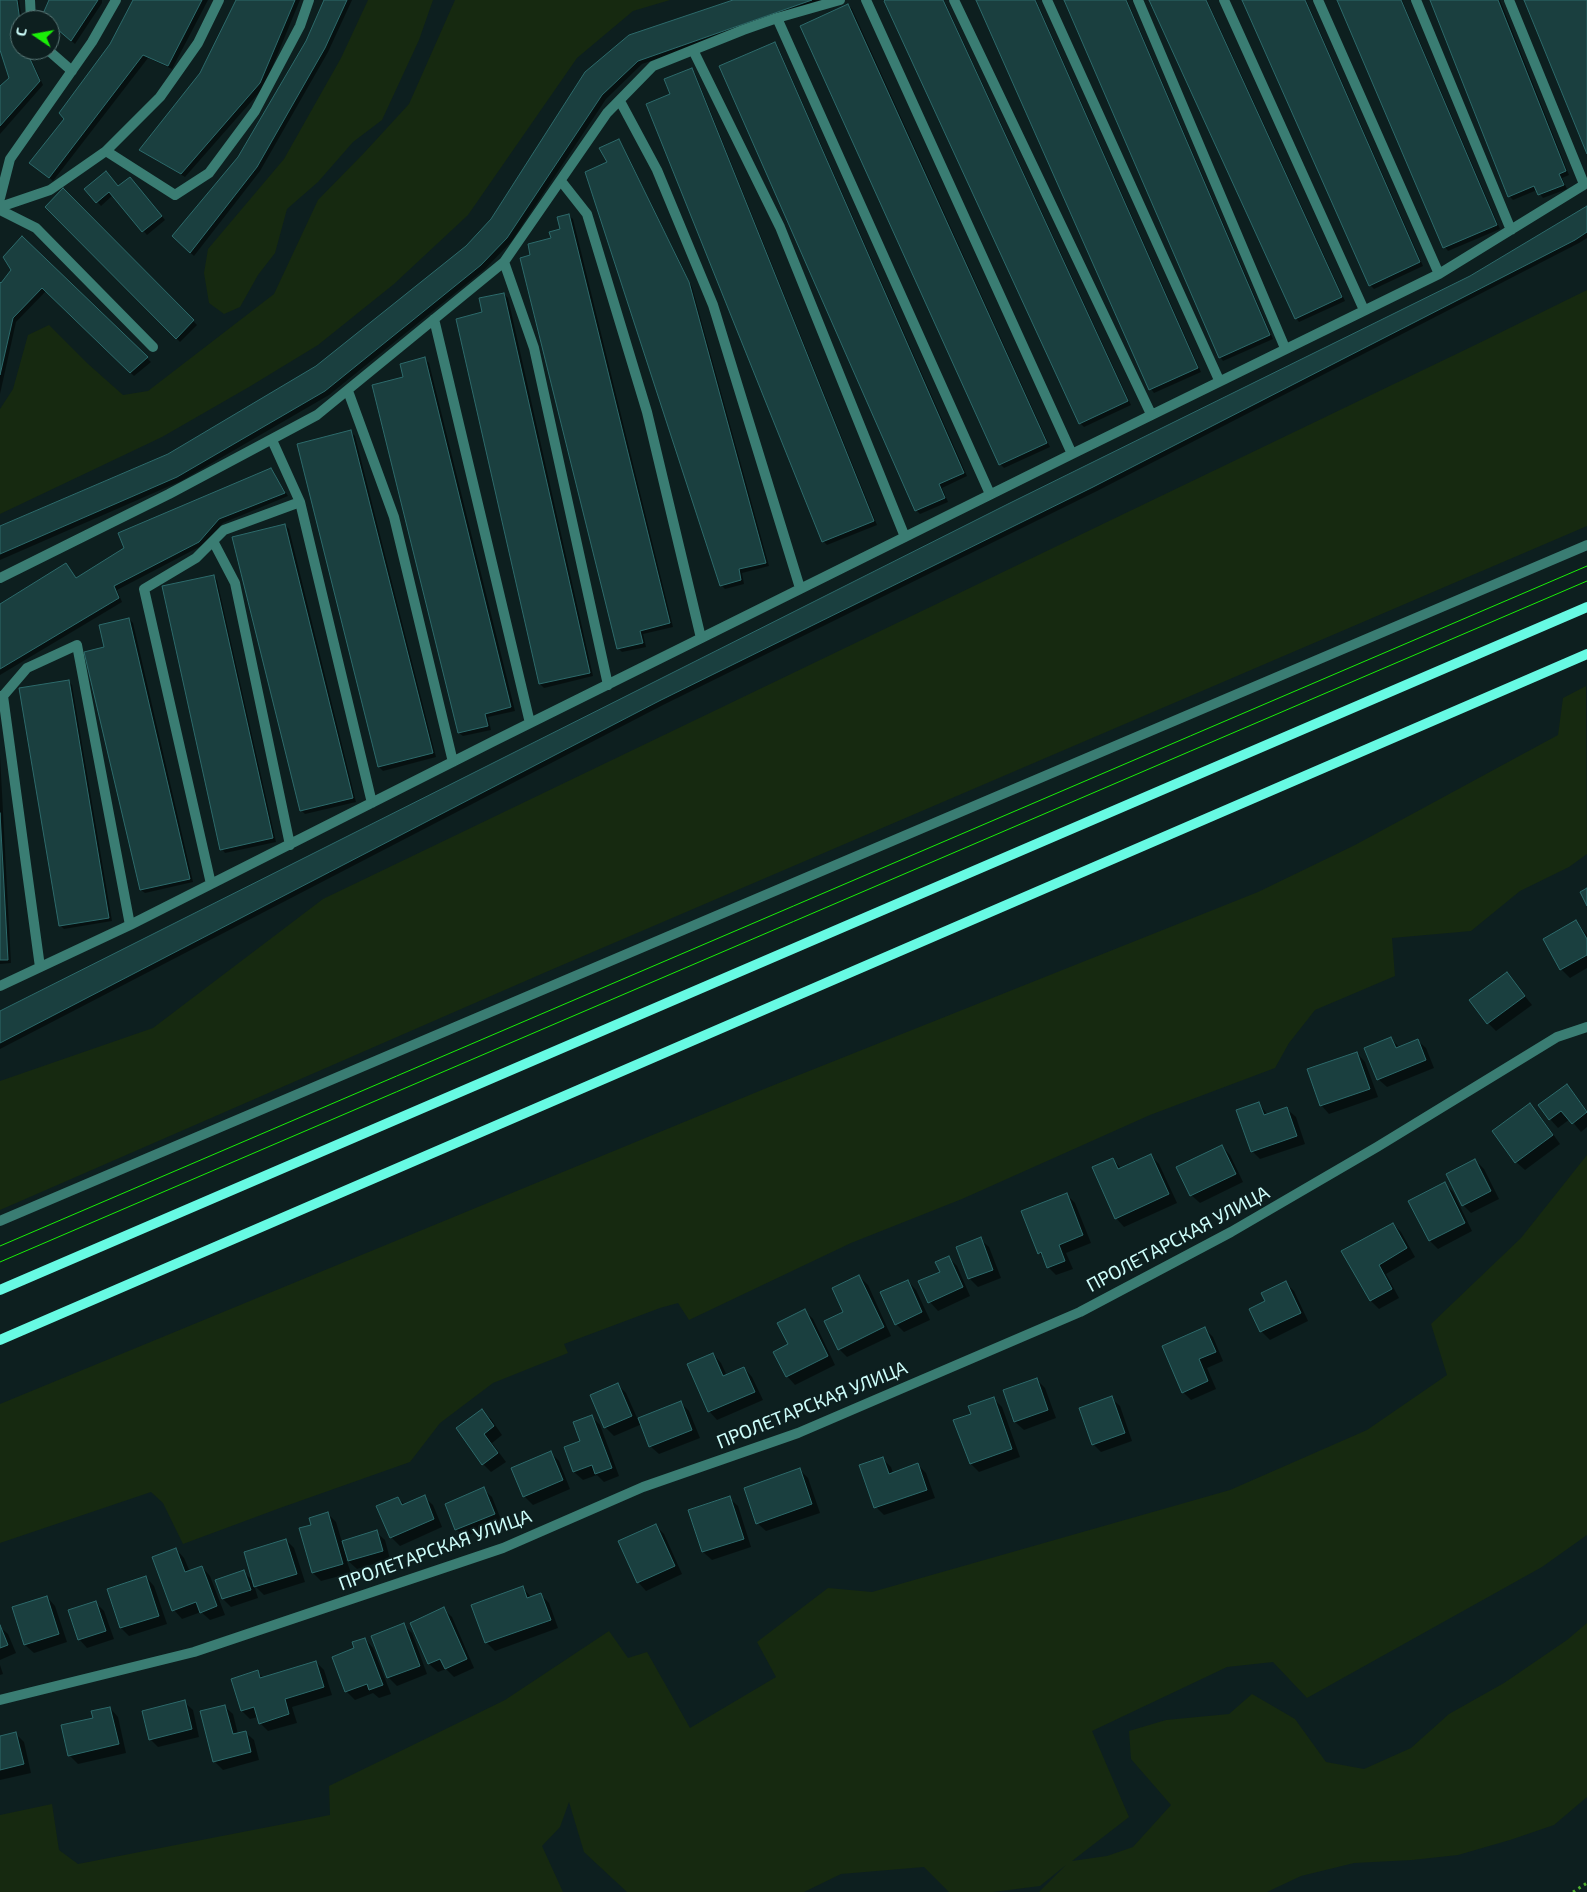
<!DOCTYPE html>
<meta charset="utf-8">
<style>
body{margin:0}
#map{position:relative;width:1587px;height:1892px;overflow:hidden;background:#0d1f1f;font-family:"Exo 2",sans-serif}
canvas{display:block}
.north{position:absolute;left:10px;top:10px;width:50px;height:50px;box-sizing:border-box;background:#0d1f1f;border:1px solid #5a7877;border-radius:50%;rotate:282deg;font-size:14px;font-weight:700;line-height:20px;text-align:center;color:#cdfdfa}
.north::after{content:'';display:block;margin:auto;width:18px;height:22px;background:#1bee08;clip-path:polygon(50% 0,100% 100%,50% 72%,0 100%)}
</style>
<div id="map">
<canvas width="1587" height="1892"></canvas>
<div class="north">С</div>
</div>
<script>
const ctx = document.querySelector('canvas').getContext('2d');
ctx.lineJoin = 'round';
function fillPath(path, color) {
  ctx.fillStyle = color;
  ctx.fill(path, 'evenodd');
}
function shape(rows) {
  const path = new Path2D();
  for (const r of rows) {
    path.moveTo(r[0], r[1]);
    for (let i = 2; i < r.length; i += 2) path.lineTo(r[i], r[i + 1]);
  }
  return path;
}
function strokePath(path, color, width, dash) {
  ctx.strokeStyle = color;
  ctx.lineWidth = width;
  ctx.lineCap = dash ? 'butt' : 'round';
  ctx.setLineDash(dash || []);
  ctx.stroke(path);
}
function drawText(font, color, halo, rows, align = 'center') {
  ctx.font = font + ' "Exo 2",sans-serif';
  ctx.lineWidth = 4;
  ctx.setLineDash([]);
  ctx.textBaseline = 'middle';
  ctx.strokeStyle = halo;
  ctx.fillStyle = color;
  for (const [text, x, y, turn = 0] of rows) {
    ctx.save();
    ctx.translate(x, y);
    ctx.rotate((+turn || 0) * Math.PI / 180);
    ctx.textAlign = isNaN(turn) ? turn : align;
    if (halo) ctx.strokeText(text, 0, 0);
    ctx.fillText(text, 0, 0);
    ctx.restore();
  }
}
const green = shape([
 [368,0,433,0,419,40,382,120,353,142,318,182,287,209,275,253,258,275,240,307,224,314,209,303,204,273,208,249,284,159,341,58],
 [455,0,670,0,633,11,577,58,468,215,394,284,318,345,249,387,162,437,0,514,0,409,13,389,28,335,49,325,87,363,123,395,148,391,274,294,318,200,364,153,409,104],
 [1587,290,1587,526,546,972,0,1210,0,1081,153,1028,323,899,1473,346],
 [1586,686,1587,854,1569,867,1520,891,1471,931,1392,938,1395,976,1315,1010,1289,1043,1275,1068,1150,1115,962,1199,851,1243,689,1320,678,1303,660,1308,564,1344,568,1353,493,1383,440,1423,410,1462,280,1508,183,1544,163,1503,151,1492,0,1543,0,1404,769,1087,1258,892,1355,845,1558,735,1563,698],
 [1587,1155,1587,1535,1542,1567,1307,1698,1273,1662,1227,1667,1092,1731,1129,1817,1072,1861,1107,1856,1133,1847,1171,1805,1131,1759,1129,1731,1166,1720,1229,1714,1252,1694,1295,1719,1326,1762,1364,1769,1411,1748,1449,1714,1504,1683,1567,1640,1587,1623,1587,1797,1554,1825,1510,1840,1458,1855,1412,1860,1354,1863,1301,1876,1267,1892,1039,1892,1066,1865,1040,1886,993,1892,949,1892,924,1867,841,1874,804,1892,627,1892,584,1852,569,1802,560,1827,542,1846,563,1892,0,1892,0,1815,52,1804,59,1850,78,1864,330,1815,329,1786,505,1700,609,1631,628,1658,647,1652,690,1728,776,1677,757,1642,828,1588,872,1592,1230,1490,1367,1430,1447,1375,1431,1324,1521,1238]
]);
const shadow = shape([
 [0,0,19,0,22,20,20,20,20,50,27,50,43,85,0,134,0,87,11,78,0,46],
 [50,0,102,0,102,3,75,44,50,22,50,20,48,20],
 [135,0,208,0,172,69,148,58,53,181,35,166,111,45],
 [237,0,300,0,264,87,185,177,140,150,201,74],
 [325,0,352,0,328,52,260,171,194,256,173,236,239,158,308,41],
 [737,0,826,0,642,64,606,99,511,242,485,269,329,395,181,481,0,560,0,527,168,455,317,367,467,247,492,220,586,73],
 [888,0,944,0,1131,405,1084,427,1080,423],
 [978,0,1036,0,1201,372,1154,393,1151,389],
 [1066,0,1127,0,1273,339,1223,361,1220,357],
 [1150,0,1207,0,1345,301,1299,322,1296,318],
 [1244,0,1306,0,1423,266,1374,289,1370,285],
 [1338,0,1402,0,1500,229,1448,251,1445,247],
 [1432,0,1500,0,1569,175,1562,178,1567,189,1543,198,1537,190,1513,200,1509,196],
 [848,5,852,9,1050,447,1004,468,1000,464],
 [775,43,778,47,967,476,942,488,948,502,920,514,916,510],
 [691,69,695,73,877,525,827,545,823,541,671,95],
 [619,140,622,144,692,287,769,566,742,573,744,584,725,589,721,585,608,163],
 [134,182,165,220,147,235,113,195,101,206,86,189,119,188],
 [63,190,197,325,180,342,47,207],
 [1587,207,1587,238,1579,243,1097,491,663,705,0,1049,0,1013,1471,277],
 [569,216,573,219,673,627,643,634,646,647,622,652,618,648,532,256,561,230],
 [22,238,151,362,134,376,46,291,16,322,0,394,0,283,1,284,12,270],
 [504,294,508,298,593,676,544,688,540,684,484,313],
 [425,359,429,363,515,711,488,717,491,730,463,736,459,733,405,378],
 [351,432,355,436,436,757,383,771,379,767,299,445],
 [271,470,288,496,223,523,203,545,117,590,122,602,0,675,0,606,76,579],
 [285,525,289,529,356,802,305,814,302,811],
 [214,576,217,580,276,842,225,853,222,849],
 [129,619,133,623,193,882,145,893,141,890,106,648],
 [68,681,72,685,112,921,64,929,60,925],
 [0,755,11,963,0,964],
 [1576,922,1587,935,1587,968,1570,978,1561,969,1545,940],
 [1507,974,1532,1005,1496,1031,1488,1023],
 [1391,1039,1400,1048,1417,1040,1426,1048,1434,1068,1387,1087,1378,1079],
 [1357,1053,1365,1062,1378,1097,1329,1114,1321,1105],
 [1567,1086,1587,1111,1587,1127,1581,1132,1570,1119,1558,1128,1550,1119],
 [1259,1104,1268,1115,1287,1109,1296,1117,1305,1144,1260,1159,1252,1151],
 [1530,1105,1538,1113,1560,1144,1525,1170,1516,1162],
 [1222,1146,1230,1155,1243,1182,1200,1203,1191,1195],
 [1151,1156,1159,1164,1177,1203,1124,1227,1116,1218,1113,1160,1121,1168],
 [1475,1160,1484,1169,1499,1199,1471,1213,1463,1205],
 [1445,1184,1453,1192,1472,1231,1438,1249,1430,1241],
 [1067,1195,1075,1203,1091,1243,1066,1253,1073,1269,1056,1275,1048,1267,1045,1259,1039,1253],
 [1393,1224,1401,1232,1415,1257,1386,1274,1399,1298,1379,1309,1371,1301,1343,1252],
 [980,1239,989,1247,1001,1278,978,1287,969,1278],
 [949,1258,957,1266,970,1296,938,1311,930,1302],
 [859,1276,868,1285,891,1336,847,1357,839,1349,845,1313],
 [908,1281,916,1290,930,1320,904,1332,896,1324],
 [1285,1282,1294,1291,1308,1321,1270,1340,1261,1331,1267,1302],
 [805,1311,813,1319,835,1365,795,1385,787,1376,789,1345],
 [1205,1329,1213,1337,1223,1361,1207,1368,1216,1389,1191,1400,1183,1392],
 [713,1354,721,1363,727,1376,744,1368,752,1377,763,1400,717,1420,709,1411],
 [1037,1380,1045,1388,1056,1418,1024,1430,1015,1422,1004,1391],
 [618,1385,626,1393,638,1420,681,1403,689,1411,700,1438,659,1454,650,1446,642,1424,614,1436,605,1427],
 [993,1398,1002,1407,1020,1457,979,1472,971,1464,972,1415],
 [1111,1398,1120,1406,1132,1441,1101,1452,1093,1444],
 [482,1411,491,1419,502,1435,492,1443,506,1462,491,1472,483,1464],
 [592,1417,600,1425,619,1476,604,1482,597,1475,583,1480,574,1472,565,1447,581,1442],
 [551,1453,559,1461,570,1489,533,1505,524,1496],
 [882,1458,891,1467,893,1473,918,1465,926,1473,935,1498,884,1515,876,1507],
 [800,1470,808,1478,820,1513,766,1531,757,1523],
 [483,1489,492,1497,502,1522,464,1537,456,1529],
 [424,1497,433,1505,442,1527,400,1546,391,1537,398,1498,405,1505],
 [729,1498,738,1506,751,1547,712,1560,703,1552,690,1511],
 [328,1514,336,1522,342,1542,376,1532,385,1540,390,1559,357,1569,346,1559,351,1573,321,1581,313,1573,313,1526],
 [655,1525,664,1534,682,1574,646,1591,638,1582],
 [286,1540,294,1548,305,1582,264,1595,254,1585,258,1598,231,1607,223,1599,244,1572,254,1582],
 [176,1549,184,1558,190,1572,202,1567,210,1576,225,1615,210,1620,201,1612,182,1619,174,1610,154,1558],
 [146,1577,154,1586,167,1624,129,1636,121,1628,108,1590],
 [523,1588,532,1598,541,1595,549,1603,558,1628,495,1651,486,1642],
 [47,1597,55,1606,67,1642,34,1653,25,1645],
 [96,1603,104,1611,114,1639,87,1648,79,1639],
 [443,1609,452,1617,474,1668,454,1677,446,1669,438,1672,429,1664,411,1623],
 [403,1625,412,1633,427,1674,397,1686,388,1677],
 [0,1627,8,1634,16,1653,0,1660],
 [365,1639,373,1648,391,1694,379,1698,373,1693,355,1700,346,1691,356,1649],
 [316,1662,324,1670,332,1695,292,1707,297,1723,268,1731,260,1723,258,1717,250,1719,242,1711,257,1672,264,1678],
 [0,1665,3,1674,0,1675],
 [184,1702,193,1710,199,1737,158,1747,150,1739],
 [224,1706,233,1714,238,1734,245,1732,254,1740,259,1760,223,1770,215,1762,202,1712],
 [110,1708,118,1717,126,1753,78,1764,70,1756,94,1719],
 [16,1734,24,1742,31,1773,0,1780,0,1737]
]);
const building = shape([
 [0,0,17,0,20,21,20,50,26,50,40,81,0,126,0,86,9,78,0,50,0,0],
 [49,0,98,0,71,41,50,23,50,20,47,20,42,16,49,0],
 [133,0,202,0,168,66,143,55,49,178,29,163,64,119,59,113,110,44,133,0],
 [236,0,295,0,260,83,181,174,139,150,200,73,236,0],
 [324,0,347,0,325,48,257,167,190,253,172,236,238,157,306,41,324,0],
 [733,0,812,0,638,61,602,95,507,238,481,265,325,391,177,477,0,554,0,526,168,454,316,366,466,246,491,219,585,72,629,35,733,0],
 [885,0,943,0,1128,401,1079,424,884,1,885,0],
 [976,0,1035,0,1198,368,1149,390,976,0],
 [1064,0,1126,0,1270,335,1219,358,1064,0],
 [1149,0,1206,0,1342,297,1295,319,1149,0],
 [1242,0,1305,0,1420,262,1369,286,1242,0],
 [1337,0,1401,0,1497,225,1443,248,1337,0],
 [1430,0,1498,0,1566,171,1559,174,1564,185,1538,195,1534,186,1508,197,1430,0],
 [1524,0,1587,0,1587,154,1524,0],
 [848,4,1047,443,999,465,800,26,848,4],
 [775,42,964,473,939,484,945,498,915,511,719,66,775,42],
 [692,68,874,521,822,542,646,104,670,94,664,79,692,68],
 [619,139,689,282,766,563,739,569,741,580,720,586,585,172,607,162,599,148,619,139],
 [106,171,118,186,130,177,162,216,142,232,109,192,96,203,84,189,106,171],
 [63,188,194,320,176,339,45,207,63,188],
 [1587,206,1587,232,1575,240,1093,487,659,701,0,1043,0,1011,1008,504,1470,276,1587,206],
 [569,214,670,623,640,631,643,643,617,649,520,258,530,255,528,244,551,238,549,232,560,229,557,217,569,214],
 [22,236,148,357,130,373,42,288,13,318,0,375,0,282,1,283,11,270,3,257,22,236],
 [504,293,590,673,539,684,456,319,482,312,479,298,504,293],
 [425,357,511,707,485,714,488,726,458,733,372,385,403,377,400,364,425,357],
 [351,430,433,753,378,767,297,444,351,430],
 [271,468,285,493,219,519,199,542,114,586,119,598,0,669,0,604,66,563,76,578,124,548,118,533,271,468],
 [285,524,353,798,300,811,232,537,285,524],
 [214,575,273,838,220,850,162,586,214,575],
 [129,618,190,879,140,890,84,652,104,647,99,625,129,618],
 [69,680,109,918,59,926,19,688,69,680],
 [0,813,8,960,0,960,0,813],
 [1587,888,1587,906,1580,892,1587,888],
 [1576,920,1587,939,1587,955,1560,970,1543,939,1576,920],
 [1507,972,1525,996,1487,1024,1469,1000,1507,972],
 [1391,1037,1396,1048,1418,1039,1426,1060,1377,1080,1364,1048,1391,1037],
 [1357,1052,1370,1089,1320,1106,1307,1069,1357,1052],
 [1567,1084,1587,1112,1572,1124,1561,1111,1549,1120,1538,1105,1567,1084],
 [1259,1102,1264,1115,1287,1107,1297,1136,1251,1152,1236,1110,1259,1102],
 [1530,1103,1553,1135,1515,1163,1492,1131,1530,1103],
 [1222,1145,1236,1174,1190,1196,1176,1167,1222,1145],
 [1151,1154,1169,1194,1115,1219,1092,1167,1113,1158,1118,1169,1151,1154],
 [1475,1159,1491,1191,1462,1206,1446,1174,1475,1159],
 [1445,1182,1465,1223,1429,1241,1408,1201,1445,1182],
 [1067,1193,1083,1235,1059,1245,1065,1261,1047,1268,1041,1252,1038,1254,1021,1211,1067,1193],
 [1393,1223,1407,1248,1379,1265,1392,1289,1370,1301,1341,1251,1393,1223],
 [981,1237,993,1270,968,1279,956,1247,981,1237],
 [949,1256,963,1287,928,1303,918,1281,940,1272,935,1262,949,1256],
 [859,1275,884,1327,838,1350,824,1321,843,1312,832,1288,859,1275],
 [908,1280,922,1312,895,1325,880,1292,908,1280],
 [1286,1281,1301,1313,1260,1332,1249,1309,1265,1301,1261,1293,1286,1281],
 [805,1309,828,1356,786,1377,773,1352,788,1344,777,1323,805,1309],
 [1205,1327,1216,1352,1199,1359,1208,1381,1182,1393,1162,1346,1205,1327],
 [713,1353,723,1376,744,1367,755,1392,708,1412,687,1364,713,1353],
 [1037,1378,1048,1410,1014,1422,1003,1390,1037,1378],
 [618,1383,632,1416,604,1428,590,1395,618,1383],
 [1112,1396,1125,1433,1092,1445,1079,1408,1112,1396],
 [994,1397,1012,1449,970,1464,953,1420,971,1414,968,1406,994,1397],
 [681,1401,692,1430,649,1447,638,1418,681,1401],
 [482,1409,494,1426,484,1434,498,1453,482,1465,456,1428,482,1409],
 [592,1415,612,1468,595,1474,592,1465,573,1472,564,1447,580,1441,573,1422,592,1415],
 [551,1451,563,1480,523,1497,511,1468,551,1451],
 [883,1457,889,1474,918,1463,927,1490,874,1508,859,1465,883,1457],
 [800,1468,812,1504,756,1524,744,1488,800,1468],
 [484,1487,495,1514,455,1530,445,1504,484,1487],
 [425,1495,434,1519,390,1538,376,1506,398,1497,402,1505,425,1495],
 [730,1496,744,1539,702,1552,688,1510,730,1496],
 [328,1512,343,1564,312,1573,299,1528,311,1525,309,1518,328,1512],
 [656,1524,675,1566,637,1583,618,1541,656,1524],
 [377,1530,383,1551,348,1561,342,1541,377,1530],
 [286,1539,297,1574,254,1587,244,1552,286,1539],
 [176,1548,185,1572,202,1566,217,1606,200,1613,196,1602,172,1611,152,1557,176,1548],
 [244,1570,251,1590,222,1599,215,1580,244,1570],
 [146,1576,159,1616,120,1628,107,1589,146,1576],
 [523,1586,527,1598,541,1593,551,1620,485,1643,471,1605,523,1586],
 [47,1596,59,1634,24,1645,12,1607,47,1596],
 [96,1601,106,1631,78,1640,68,1610,96,1601],
 [444,1607,467,1659,445,1669,440,1659,428,1664,410,1623,444,1607],
 [404,1623,420,1666,387,1678,371,1636,404,1623],
 [0,1625,8,1645,0,1648,0,1625],
 [365,1638,383,1685,369,1690,367,1684,345,1692,332,1657,354,1648,352,1642,365,1638],
 [316,1661,324,1687,285,1699,289,1714,259,1724,254,1707,241,1711,231,1679,258,1670,260,1678,316,1661],
 [185,1700,192,1729,149,1740,142,1711,185,1700],
 [225,1705,233,1734,246,1731,251,1752,213,1762,200,1711,225,1705],
 [110,1707,119,1744,68,1756,61,1725,93,1718,91,1711,110,1707],
 [16,1732,24,1764,0,1770,0,1736,16,1732]
]);
const path = shape([
 [1573,1892,1587,1883]
]);
const lane = shape([
 [30,0,31,20],
 [866,0,1072,454],
 [954,0,1151,414],
 [1047,0,1219,380],
 [1138,0,1285,348],
 [1224,0,1364,310],
 [1318,0,1439,274],
 [1416,0,1511,230],
 [1509,0,1584,184],
 [777,18,990,494],
 [48,50,72,71],
 [693,50,780,227,905,537],
 [620,101,657,170,713,305,800,588],
 [106,151,175,195,209,173,255,111,300,26,309,0],
 [561,181,587,214,647,412,701,638],
 [0,198,10,159,92,42,116,0],
 [0,207,50,190,106,151,160,97,198,43,219,0],
 [0,210,36,228,153,347],
 [504,262,534,348,608,685],
 [434,319,530,723],
 [348,391,394,517,453,762],
 [272,440,300,502,372,803],
 [213,541,235,583,290,845],
 [0,578,169,494,317,415,504,262,607,113,653,66,743,30,777,18,840,0],
 [0,696,3,696,27,668,77,645,130,925],
 [3,696,40,967],
 [211,884,144,589,196,558,224,530,300,502],
 [0,986,130,925,494,741,1072,454,1439,274,1587,183]
]);
const street = shape([
 [0,1221,1587,545],
 [0,1700,194,1652,503,1548,643,1487,798,1433,1080,1312,1231,1232,1377,1147,1557,1037,1587,1027]
]);
const secondary = shape([
 [0,1290,1587,607],
 [0,1340,1587,654]
]);
const tram = shape([
 [0,1246,1587,566],
 [0,1262,1587,581]
]);
const streetNames = [
 ["ПРОЛЕТАРСКАЯ УЛИЦА",1178,1239,-28],
 ["ПРОЛЕТАРСКАЯ УЛИЦА",812,1405,-22],
 ["ПРОЛЕТАРСКАЯ УЛИЦА",435,1550,-20]
];
fillPath(green, '#162910');
fillPath(shadow, '#0007');
fillPath(building, '#1a3f3f');
strokePath(building, '#2d6a6b', 1);
strokePath(path, '#4fad31', 3, [2.5, 4]);
strokePath(lane, '#3a7d73', 10);
strokePath(street, '#3a7d73', 10);
strokePath(secondary, '#67fae3', 10);
strokePath(tram, '#1bee08', 1);
drawText('19px', '#cdfdfa', '#0d1f1f', streetNames);
</script>
